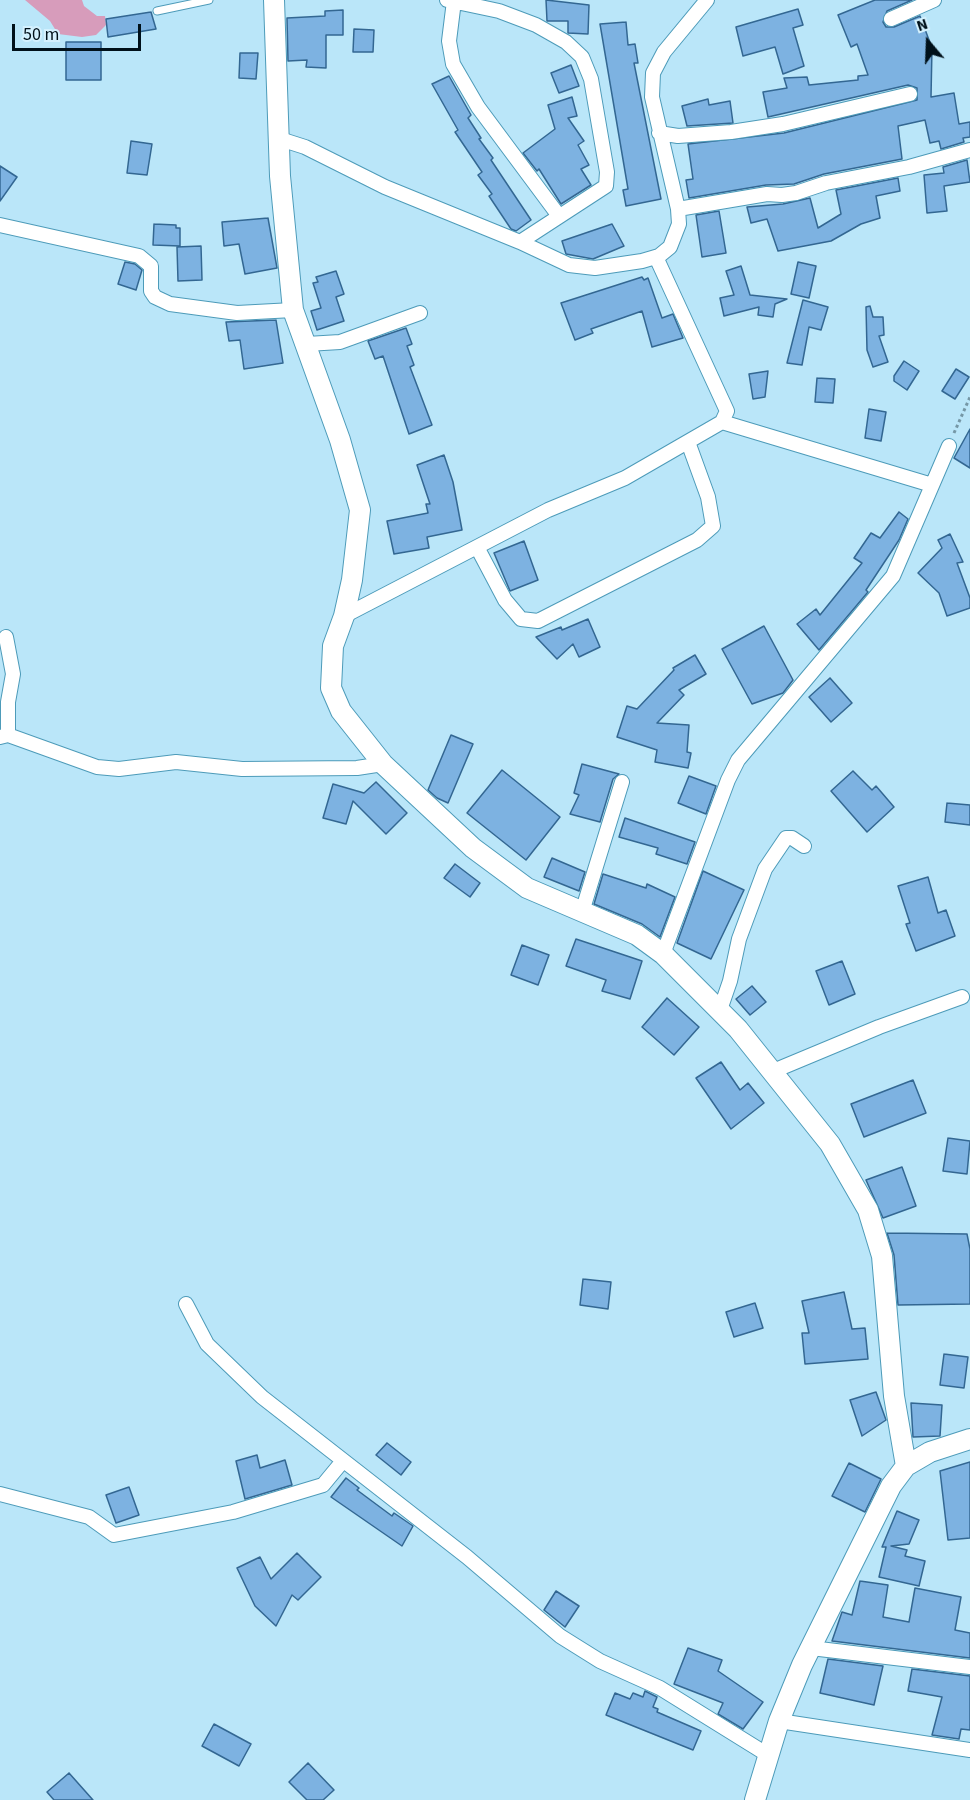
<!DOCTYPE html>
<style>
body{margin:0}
#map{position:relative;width:970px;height:1800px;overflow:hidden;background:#bae6f9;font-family:"Source Sans 3",sans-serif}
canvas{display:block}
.north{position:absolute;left:898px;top:12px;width:60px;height:60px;-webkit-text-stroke:4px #d4f1fe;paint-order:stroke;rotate:341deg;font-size:16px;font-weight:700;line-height:24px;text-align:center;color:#00111a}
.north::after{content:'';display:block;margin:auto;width:21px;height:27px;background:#00111a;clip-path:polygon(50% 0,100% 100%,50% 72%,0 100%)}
.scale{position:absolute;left:12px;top:24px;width:129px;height:27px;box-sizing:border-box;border:3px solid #00111a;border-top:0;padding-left:8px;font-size:18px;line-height:21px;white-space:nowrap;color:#00111a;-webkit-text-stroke:4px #d4f1fe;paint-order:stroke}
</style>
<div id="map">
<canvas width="970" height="1800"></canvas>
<div class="north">N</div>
<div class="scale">50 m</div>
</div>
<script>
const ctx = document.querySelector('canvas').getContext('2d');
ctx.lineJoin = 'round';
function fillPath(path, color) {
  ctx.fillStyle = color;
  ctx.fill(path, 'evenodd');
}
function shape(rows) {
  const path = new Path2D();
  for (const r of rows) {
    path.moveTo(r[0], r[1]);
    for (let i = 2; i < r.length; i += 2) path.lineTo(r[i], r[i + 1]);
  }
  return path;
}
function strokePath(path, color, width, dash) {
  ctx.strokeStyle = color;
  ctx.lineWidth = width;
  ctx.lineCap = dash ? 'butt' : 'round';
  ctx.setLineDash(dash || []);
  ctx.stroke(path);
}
const green = shape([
 [25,0,82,0,84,6,97,16,105,16,106,25,96,35,82,37,58,34,50,21]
]);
const building = shape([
 [546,0,589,5,588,34,568,33,568,21,547,21,546,0],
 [875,0,912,0,887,11,883,22,886,27,894,27,920,16,932,48,931,97,954,93,959,124,970,122,970,137,963,138,964,142,941,149,939,141,930,143,925,120,898,126,902,159,824,174,794,184,766,185,689,198,686,180,693,179,688,144,784,133,917,100,917,88,908,85,768,117,763,92,787,88,784,78,807,77,809,85,858,80,858,76,868,75,857,44,851,47,838,15,875,0],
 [798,9,803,25,793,28,804,66,783,74,775,47,743,56,736,27,798,9],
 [343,10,343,35,326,35,326,68,306,67,307,60,288,61,287,18,325,16,325,11,343,10],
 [151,12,156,29,108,37,106,19,151,12],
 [626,22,628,45,635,44,638,63,634,63,661,199,626,206,623,190,628,189,600,24,626,22],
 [354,29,374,30,373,52,353,52,354,29],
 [66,42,101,42,101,80,66,80,66,42],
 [240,53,258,53,256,79,239,78,240,53],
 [571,65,579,86,559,93,551,73,571,65],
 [449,76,471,115,468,118,481,138,479,139,493,158,491,160,531,220,516,231,511,229,489,196,492,194,478,175,482,172,455,132,458,130,432,84,449,76],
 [572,97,577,116,568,118,584,141,578,145,589,165,581,169,591,185,561,204,539,169,537,171,523,153,555,129,548,105,572,97],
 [708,99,709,105,730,101,733,123,687,126,682,106,708,99],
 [131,141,152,144,147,175,127,173,131,141],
 [967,160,970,182,944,186,947,211,927,213,924,175,944,173,943,167,967,160],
 [0,166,17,177,0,201,0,166],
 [898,178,900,191,876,196,880,218,861,224,831,241,778,251,767,219,751,223,747,207,783,204,810,198,818,228,841,214,836,190,898,178],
 [719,211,726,253,702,257,696,215,719,211],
 [268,218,277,268,245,274,239,244,224,246,222,222,268,218],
 [154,224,176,225,176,228,180,228,180,246,153,245,154,224],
 [612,224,624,246,593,259,566,254,562,241,612,224],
 [201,246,202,280,178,281,177,247,201,246],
 [125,262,135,264,142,270,136,290,118,284,125,262],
 [798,262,816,266,809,298,791,294,798,262],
 [741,266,750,295,787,299,775,304,773,317,758,315,759,307,724,316,720,298,734,295,726,271,741,266],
 [336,271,344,294,336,297,344,321,317,330,311,311,321,308,313,283,318,282,316,277,336,271],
 [642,277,644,280,648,278,662,318,673,314,683,338,652,347,642,311,591,329,593,333,575,340,561,303,642,277],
 [803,300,828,307,821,330,809,327,802,365,787,363,803,300],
 [870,306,873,317,883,317,884,335,879,336,888,362,873,367,867,350,866,307,870,306],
 [276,320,283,363,244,369,240,340,229,341,226,322,276,320],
 [406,328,412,344,407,346,414,365,410,367,432,425,409,434,383,356,375,359,368,341,406,328],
 [904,361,919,371,907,390,894,381,894,376,904,361],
 [956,369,969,377,955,399,942,391,956,369],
 [768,371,765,397,753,399,749,374,768,371],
 [817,378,835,379,833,403,815,402,817,378],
 [869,409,886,412,881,441,865,438,869,409],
 [970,429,970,468,954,458,970,429],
 [444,455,453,482,462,530,427,537,429,548,394,554,387,521,428,513,426,504,430,504,417,465,444,455],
 [899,512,908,519,899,540,866,590,868,592,819,650,797,624,816,609,820,615,862,563,854,558,871,533,880,538,899,512],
 [950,534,963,562,957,563,970,598,970,608,947,616,939,593,918,573,942,548,938,540,950,534],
 [524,541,538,580,510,591,494,553,524,541],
 [588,619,600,647,579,657,573,644,557,659,536,637,561,627,562,630,588,619],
 [764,626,793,680,783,693,752,704,722,649,764,626],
 [695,655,706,674,679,690,684,695,657,723,689,725,687,752,691,753,688,768,655,762,657,750,617,737,627,706,637,709,674,670,673,668,695,655],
 [830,678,852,703,831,722,809,697,830,678],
 [451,735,473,744,448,803,437,798,428,790,451,735],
 [582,764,619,774,613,779,600,822,570,814,579,795,574,793,582,764],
 [502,770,560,817,526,860,467,813,502,770],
 [853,771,872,790,876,786,894,807,867,832,831,791,853,771],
 [689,776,716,786,706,814,678,803,689,776],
 [376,782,407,813,386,834,353,801,346,824,323,818,333,784,364,793,376,782],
 [947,803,970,805,970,825,945,822,947,803],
 [625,818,695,842,687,864,656,854,658,848,619,837,625,818],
 [552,858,585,872,579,891,544,877,552,858],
 [455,864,480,883,470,897,444,878,455,864],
 [703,871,744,890,711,959,677,943,703,871],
 [603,874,646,888,647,884,675,897,660,937,642,924,594,904,603,874],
 [928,877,938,913,946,910,955,936,916,951,906,924,910,923,898,886,928,877],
 [576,939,642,961,630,999,602,991,606,980,566,966,576,939],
 [522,945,549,955,538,985,511,975,522,945],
 [842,961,855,994,829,1005,816,971,842,961],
 [752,986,766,1002,750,1015,736,999,752,986],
 [667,998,699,1027,674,1055,642,1027,667,998],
 [721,1062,740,1090,748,1083,764,1103,731,1129,696,1078,721,1062],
 [913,1080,926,1113,864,1137,851,1104,913,1080],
 [948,1138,970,1141,967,1174,943,1171,948,1138],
 [902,1167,916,1206,883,1218,866,1180,902,1167],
 [887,1233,967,1234,970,1249,970,1304,898,1305,894,1255,887,1233],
 [583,1279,611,1282,608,1309,580,1305,583,1279],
 [844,1292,852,1329,865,1328,868,1359,805,1364,802,1333,809,1333,802,1301,844,1292],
 [755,1303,763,1328,734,1337,726,1312,755,1303],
 [944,1354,968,1357,964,1388,940,1385,944,1354],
 [876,1392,886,1420,862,1436,850,1400,876,1392],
 [911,1403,942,1405,940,1436,913,1437,911,1403],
 [387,1443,411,1462,401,1475,376,1455,387,1443],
 [257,1455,260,1468,285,1460,292,1485,245,1499,236,1461,257,1455],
 [970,1462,970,1538,948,1540,940,1471,970,1462],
 [849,1463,881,1479,865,1512,832,1496,849,1463],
 [346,1478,359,1488,357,1490,392,1516,394,1513,413,1526,402,1546,331,1497,346,1478],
 [129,1487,139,1515,116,1523,106,1495,129,1487],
 [897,1511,919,1520,909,1544,891,1546,907,1550,905,1556,925,1561,919,1586,879,1577,886,1547,882,1547,897,1511],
 [297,1553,321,1577,298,1600,292,1595,276,1626,255,1606,237,1568,260,1557,271,1579,297,1553],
 [860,1581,888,1585,883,1617,909,1622,915,1588,961,1597,955,1630,970,1633,970,1658,832,1641,842,1612,852,1615,860,1581],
 [556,1591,579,1606,565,1627,544,1610,556,1591],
 [688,1648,722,1660,718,1671,763,1702,743,1729,718,1714,723,1703,674,1684,688,1648],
 [828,1659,883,1666,874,1705,820,1693,828,1659],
 [912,1669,970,1676,970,1730,961,1729,959,1739,932,1735,942,1697,908,1691,912,1669],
 [645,1691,657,1697,653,1707,658,1709,657,1712,701,1731,693,1750,606,1715,615,1693,630,1699,633,1693,643,1697,645,1691],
 [214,1724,251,1744,239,1766,202,1746,214,1724],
 [308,1763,334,1790,323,1800,307,1800,289,1782,308,1763],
 [69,1773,93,1800,54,1800,47,1792,69,1773]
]);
const path = shape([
 [954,433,970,397]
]);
const lane = shape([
 [157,11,209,0]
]);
const street = shape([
 [447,0,499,11,536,25,566,42,582,57,591,79,607,172,606,186,520,242],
 [454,1,449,41,453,64,478,107,559,216],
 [891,19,934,0],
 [659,133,678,136,731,132,783,124,910,94],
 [280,139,305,147,385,187,520,242,569,265,595,268,642,261,659,256,670,247,679,224,678,209,652,97,653,73,664,52,707,0],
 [678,209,767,194,782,195,796,193,826,183,909,167,970,150],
 [0,225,139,256,151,266,151,291,155,297,170,304,237,313,293,310],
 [307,344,340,342,420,313],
 [722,422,932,485],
 [477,547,505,600,521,619,538,621,697,540,713,526,708,497,688,442],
 [344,616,548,510,625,478,722,422,727,411,656,257],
 [6,637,13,674,8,702,8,735],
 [0,737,8,735,97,767,119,769,176,762,242,769,357,768,383,764],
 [582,912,622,782],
 [663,954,728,780,738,760,893,576,949,446],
 [720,1010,730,981,739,939,765,869,786,838,792,838,804,846],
 [771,1072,879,1027,962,997],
 [186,1304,207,1344,262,1397,467,1557,560,1636,600,1661,660,1688,768,1755],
 [0,1494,89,1517,114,1535,233,1512,323,1485,342,1462],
 [811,1648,970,1667],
 [779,1721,970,1750]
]);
const secondary = shape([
 [274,0,280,176,293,310,340,440,360,510,352,580,344,616,333,646,331,688,341,711,383,764,473,848,527,888,637,935,663,954,738,1029,830,1144,868,1210,882,1256,894,1396,906,1466],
 [755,1800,779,1721,802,1665,891,1486,906,1466,930,1452,970,1439]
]);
fillPath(green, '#d79cbb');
fillPath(building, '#7db2e1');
strokePath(building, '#336792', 1.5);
strokePath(lane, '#4d9bb9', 9);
strokePath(street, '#4d9bb9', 16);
strokePath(secondary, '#4d9bb9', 22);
strokePath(path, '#7597a6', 3, [3, 3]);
strokePath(lane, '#fff', 7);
strokePath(street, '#fff', 14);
strokePath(secondary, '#fff', 20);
</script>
